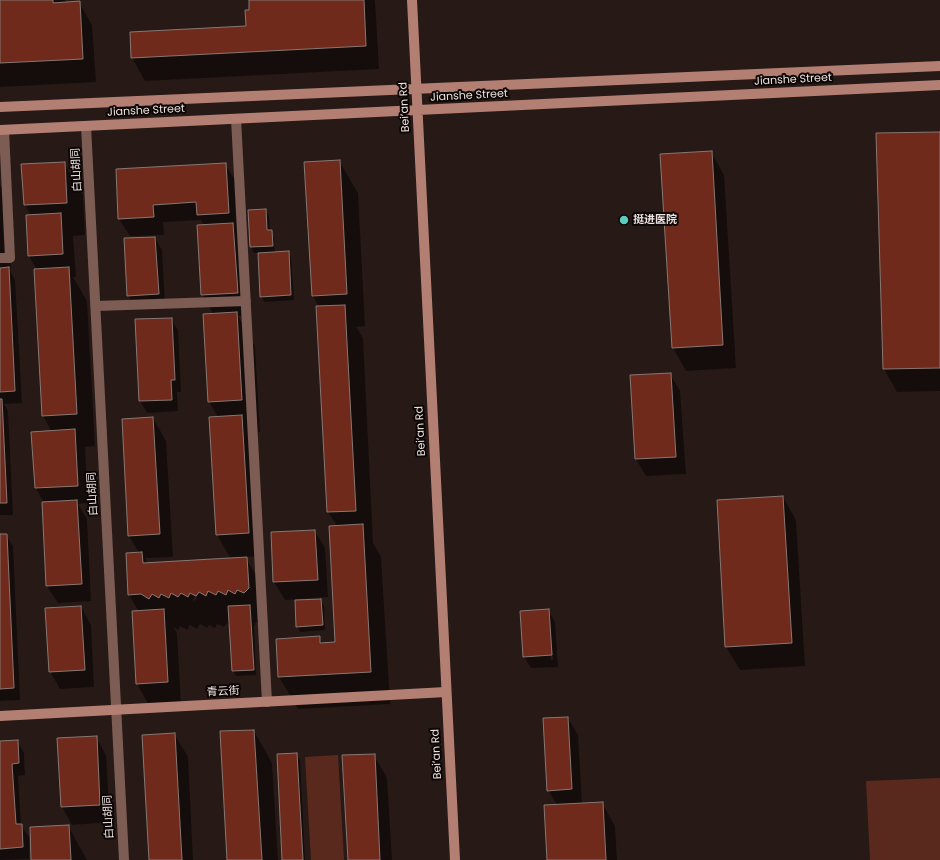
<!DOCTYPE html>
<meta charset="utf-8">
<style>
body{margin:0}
canvas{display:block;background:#271916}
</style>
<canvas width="940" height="860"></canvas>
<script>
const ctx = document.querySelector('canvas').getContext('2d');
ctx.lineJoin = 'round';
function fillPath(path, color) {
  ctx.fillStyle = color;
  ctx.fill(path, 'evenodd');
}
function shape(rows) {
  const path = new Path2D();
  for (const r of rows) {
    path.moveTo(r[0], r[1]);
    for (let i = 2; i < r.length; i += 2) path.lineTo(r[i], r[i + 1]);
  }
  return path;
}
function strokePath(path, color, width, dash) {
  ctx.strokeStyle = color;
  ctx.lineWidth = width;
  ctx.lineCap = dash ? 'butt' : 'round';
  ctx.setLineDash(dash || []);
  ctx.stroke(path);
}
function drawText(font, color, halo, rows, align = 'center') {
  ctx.font = font + ' Poppins,"Noto Sans SC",sans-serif';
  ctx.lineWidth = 4;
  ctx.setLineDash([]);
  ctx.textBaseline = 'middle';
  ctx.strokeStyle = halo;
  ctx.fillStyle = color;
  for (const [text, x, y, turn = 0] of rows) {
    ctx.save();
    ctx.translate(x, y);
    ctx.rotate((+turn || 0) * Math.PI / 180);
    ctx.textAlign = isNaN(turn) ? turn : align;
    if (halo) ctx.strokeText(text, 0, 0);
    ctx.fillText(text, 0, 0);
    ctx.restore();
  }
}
const green = shape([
 [338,755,344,860,311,860,305,757],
 [940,778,940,860,870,860,866,781]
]);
const shadow = shape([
 [0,0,65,0,65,3,79,2,92,25,96,82,0,87],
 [250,0,375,0,379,69,145,81,132,58,247,27,250,11],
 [940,133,940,391,897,392,884,369],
 [711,152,724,175,736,368,686,371,673,348],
 [339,161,358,193,365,326,356,327,363,338,373,543,381,557,390,704,298,709,279,677,319,637,323,644,336,643,337,526,328,512,319,307,313,296],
 [64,163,83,195,85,235,73,236,76,277,73,277,87,301,95,446,85,447,88,503,78,504,87,519,91,601,58,603,47,586,44,503,36,488,32,433,52,432,43,416,37,270,29,256,31,216,25,205,22,165],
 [225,164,236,182,238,231,237,231,246,247,250,315,238,316,255,346,260,432,251,433,262,556,245,557,265,591,263,625,256,622,254,626,256,675,236,676,233,670,230,625,227,623,224,627,217,624,215,628,209,625,207,628,200,624,197,629,190,625,187,630,180,626,178,630,173,627,177,633,181,705,150,707,137,684,139,612,129,595,139,553,129,536,153,418,166,441,173,557,145,558,148,564,231,559,217,535,218,417,209,402,213,314,202,294,204,226,201,220,163,222,164,235,130,236,119,219],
 [197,593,199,593,195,601,193,600],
 [0,185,7,196,11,269,9,269,15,280,22,403,4,404,8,411,13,515,0,515],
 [266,210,269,216,270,231,274,237,275,253,288,252,291,258,294,300,264,302,261,296,259,252,254,253,251,247,249,211],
 [155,238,162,250,165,306,135,308,128,296],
 [171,319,178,330,181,392,177,392,178,411,147,413,140,401,136,320],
 [670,374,680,391,686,474,646,476,636,459],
 [783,497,796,520,805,666,740,670,726,647,718,501],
 [315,531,325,548,328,597,285,600,274,582,272,533],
 [0,535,6,535,13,546,20,700,0,701],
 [320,600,324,606,325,630,300,632,297,626],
 [81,607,91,625,94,687,60,689,50,671],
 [548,610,555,622,558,667,531,668,524,657],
 [548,621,550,621,553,660,551,660],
 [568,718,578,735,582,804,602,803,615,826,617,860,548,860,557,805,548,790],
 [254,731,272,763,278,860,228,860],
 [174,734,188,757,193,860,150,860],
 [96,737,106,755,110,822,72,825,62,807],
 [17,741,24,753,25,775,18,776,21,825,29,837,29,859,0,860,0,742],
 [296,754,300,760,305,860,284,860],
 [374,755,387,778,392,860,349,860],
 [68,826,87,860,32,860]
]);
const building = shape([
 [0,0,53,0,53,3,80,1,83,59,0,63,0,0],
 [249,0,364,0,366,46,131,58,130,32,246,26,245,10,249,10,249,0],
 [940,132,940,368,883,369,876,133,940,132],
 [712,151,723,345,672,348,660,154,712,151],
 [340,160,347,294,312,296,304,162,340,160],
 [65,162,67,203,24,205,21,164,65,162],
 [226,163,229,213,197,215,196,202,153,205,154,217,118,219,116,169,226,163],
 [266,209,267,230,272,230,273,246,250,247,248,210,266,209],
 [61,213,63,254,28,256,26,215,61,213],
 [233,223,238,293,201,295,197,225,233,223],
 [155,237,159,294,127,296,124,238,155,237],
 [289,251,291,295,260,297,258,253,289,251],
 [9,267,15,391,0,392,0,268,9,267],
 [69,267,77,414,42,416,34,269,69,267],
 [345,305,356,511,327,512,316,306,345,305],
 [237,312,242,400,208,402,203,314,237,312],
 [172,318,175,380,171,380,172,400,139,401,135,319,172,318],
 [671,373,676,457,635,459,630,375,671,373],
 [0,399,2,399,7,503,0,503,0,399],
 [242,415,249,533,216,535,209,417,242,415],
 [153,417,160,534,128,536,122,419,153,417],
 [75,429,78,486,35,488,31,432,75,429],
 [783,496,792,643,725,647,717,500,783,496],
 [77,500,82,584,46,586,42,502,77,500],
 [363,524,371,672,278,677,276,639,320,636,320,643,335,642,329,526,363,524],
 [315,530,318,580,273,582,271,532,315,530],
 [0,534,7,534,14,688,0,689,0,534],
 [142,552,143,563,247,557,249,588,244,593,237,590,235,594,228,590,226,595,218,591,216,595,208,591,206,596,199,592,196,596,190,593,188,597,181,593,178,597,171,593,169,598,161,594,159,598,152,594,149,599,141,594,128,595,126,553,142,552],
 [321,599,323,625,296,627,295,600,321,599],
 [250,605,254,670,232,671,228,606,250,605],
 [81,606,85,670,49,672,45,608,81,606],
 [164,609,168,682,136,684,132,611,164,609],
 [549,609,552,655,523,657,520,611,549,609],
 [568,717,572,789,547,791,543,718,568,717],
 [254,730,262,860,227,860,220,731,254,730],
 [175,733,182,860,149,860,142,735,175,733],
 [97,736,100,805,61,807,57,738,97,736],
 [18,740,19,763,12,764,16,824,22,824,23,847,0,849,0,741,18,740],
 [297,753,303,860,282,860,277,754,297,753],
 [375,754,380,860,348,860,342,755,375,754],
 [603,802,606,860,547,860,544,805,603,802],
 [69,825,71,860,31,860,30,827,69,825]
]);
const lane = shape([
 [236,119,267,702],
 [0,258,10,258,4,130],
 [96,306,246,301]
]);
const street = shape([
 [86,126,124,860]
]);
const secondary = shape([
 [412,0,455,860],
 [0,107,940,66],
 [0,130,940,85],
 [0,716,446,692]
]);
const markers = [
 [624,220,5,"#59cebe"]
];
const streetNames = [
 ["Jianshe Street",793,80,-3],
 ["Jianshe Street",469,96,-3],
 ["Bei’an Rd",405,107,-93],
 ["Jianshe Street",146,111,-3],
 ["白山胡同",77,170,-93],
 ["Bei’an Rd",421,431,-93],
 ["白山胡同",93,494,-93],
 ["青云街",223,692,-3],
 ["Bei’an Rd",437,754,-93],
 ["白山胡同",109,817,-93]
];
const poiNames = [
 ["挺进医院",633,220]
];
fillPath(green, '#5a291e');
fillPath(shadow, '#0007');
fillPath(building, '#6f2a1b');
strokePath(building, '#887773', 1);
strokePath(lane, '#7d5c54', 10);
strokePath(street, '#7d5c54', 10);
strokePath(secondary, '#b47f73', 10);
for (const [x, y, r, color] of markers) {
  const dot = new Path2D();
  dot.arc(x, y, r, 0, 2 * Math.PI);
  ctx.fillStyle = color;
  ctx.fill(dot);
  strokePath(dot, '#0c0605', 1.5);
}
drawText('11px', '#ece2e0', '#0c0605', streetNames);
drawText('bold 11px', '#ece2e0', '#0c0605', poiNames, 'left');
</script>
